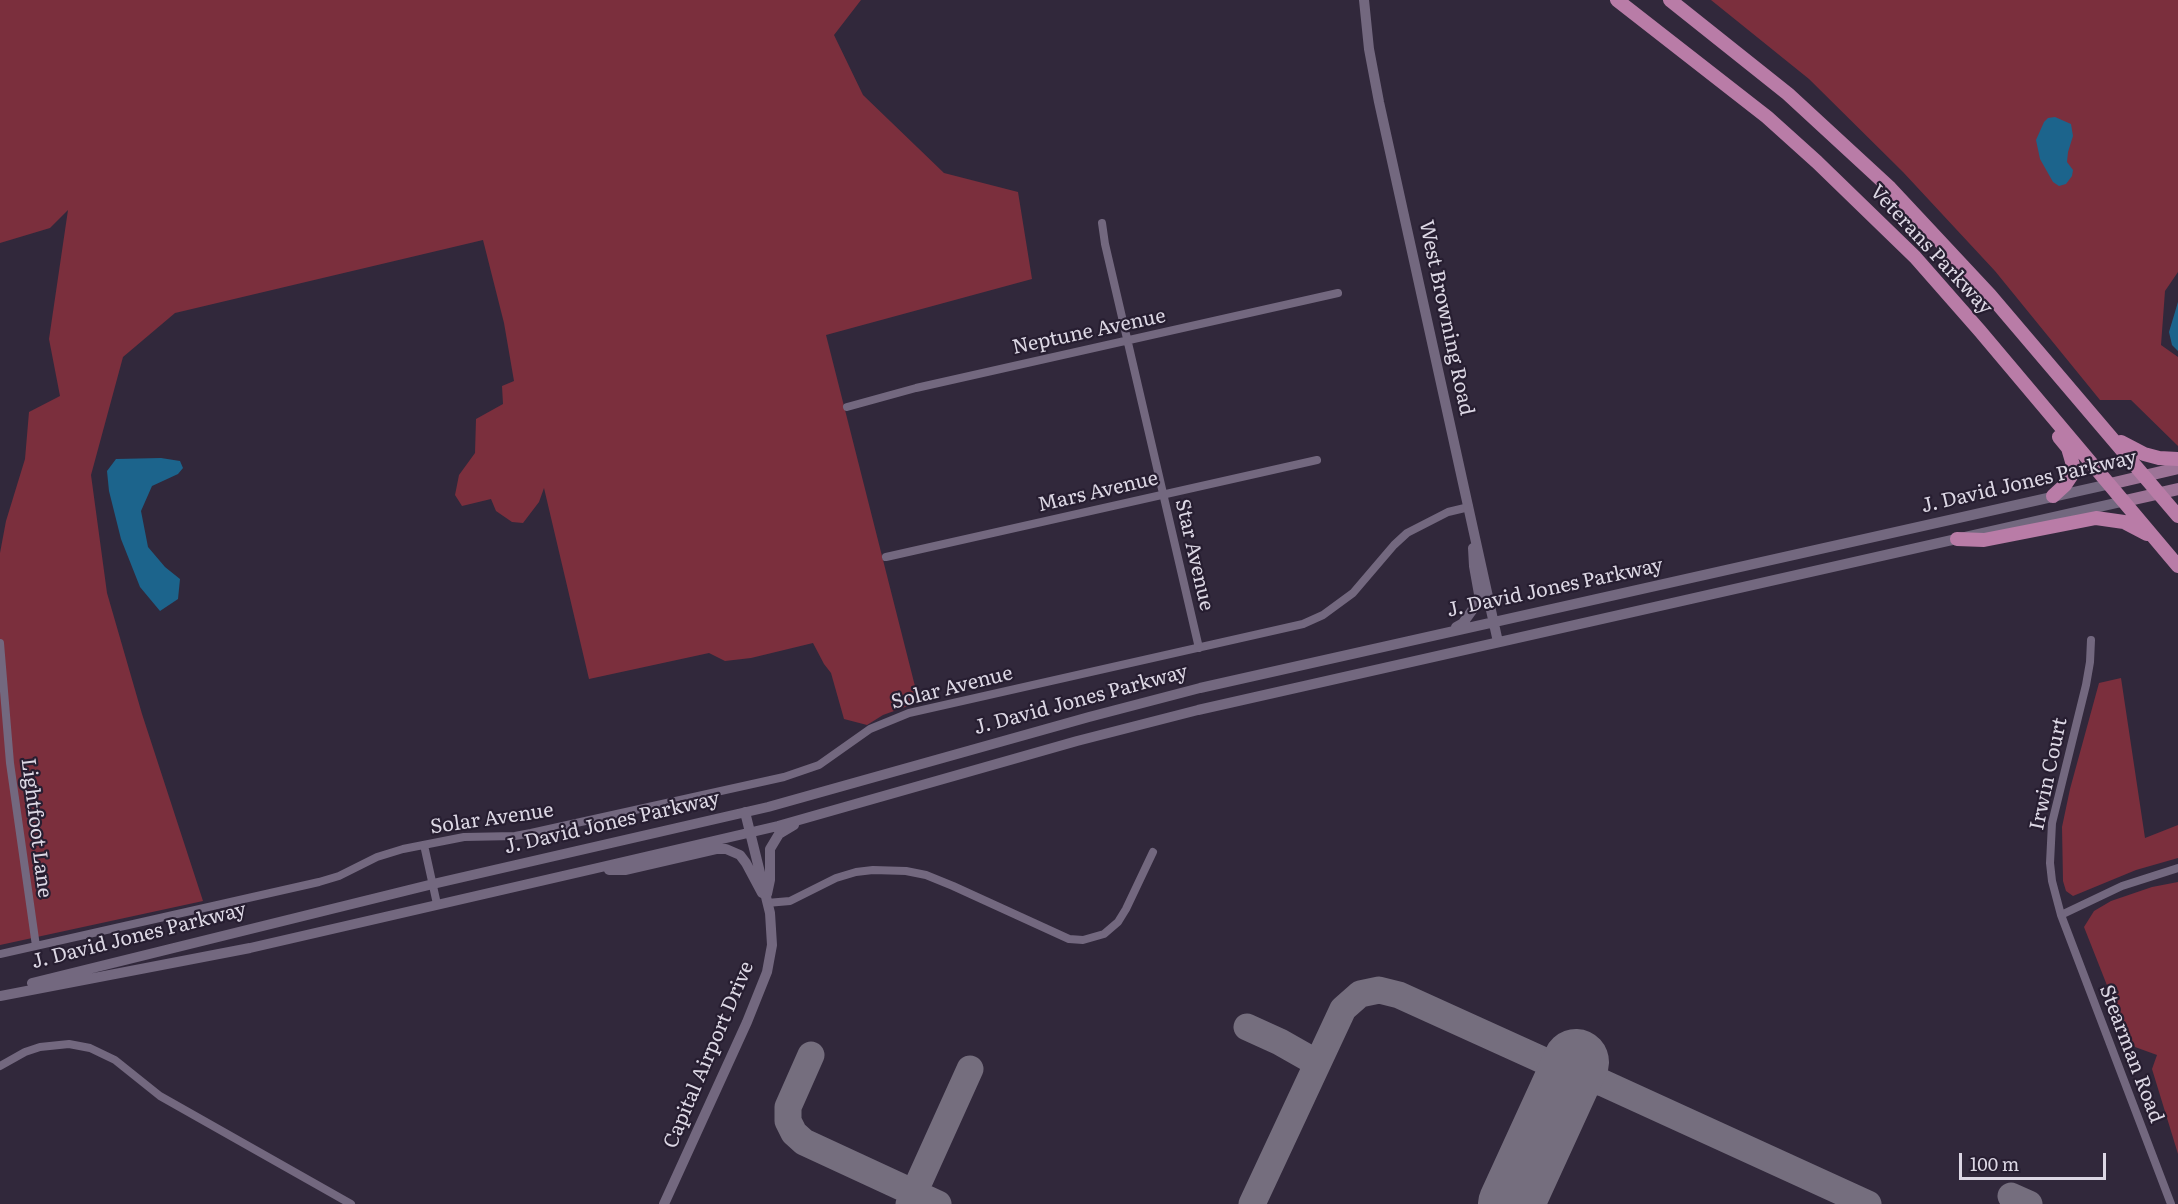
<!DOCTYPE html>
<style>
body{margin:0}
#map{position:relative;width:2178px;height:1204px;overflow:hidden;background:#31283b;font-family:Literata,serif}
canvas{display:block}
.scale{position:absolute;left:1959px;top:1153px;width:147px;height:27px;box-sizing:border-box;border:3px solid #dcd7e4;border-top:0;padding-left:8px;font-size:18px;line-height:21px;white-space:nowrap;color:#dcd7e4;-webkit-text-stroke:4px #271e31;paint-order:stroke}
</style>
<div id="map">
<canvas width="2178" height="1204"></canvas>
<div class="scale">100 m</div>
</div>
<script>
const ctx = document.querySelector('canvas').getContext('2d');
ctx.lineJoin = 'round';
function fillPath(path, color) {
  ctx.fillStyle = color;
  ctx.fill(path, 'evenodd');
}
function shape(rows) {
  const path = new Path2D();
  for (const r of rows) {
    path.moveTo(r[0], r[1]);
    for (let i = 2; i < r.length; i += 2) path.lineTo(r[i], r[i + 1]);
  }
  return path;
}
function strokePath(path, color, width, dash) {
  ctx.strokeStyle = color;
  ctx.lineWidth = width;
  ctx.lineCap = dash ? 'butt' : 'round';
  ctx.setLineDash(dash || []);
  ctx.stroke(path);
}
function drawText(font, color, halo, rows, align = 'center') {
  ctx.font = font + ' Literata,serif';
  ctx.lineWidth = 4.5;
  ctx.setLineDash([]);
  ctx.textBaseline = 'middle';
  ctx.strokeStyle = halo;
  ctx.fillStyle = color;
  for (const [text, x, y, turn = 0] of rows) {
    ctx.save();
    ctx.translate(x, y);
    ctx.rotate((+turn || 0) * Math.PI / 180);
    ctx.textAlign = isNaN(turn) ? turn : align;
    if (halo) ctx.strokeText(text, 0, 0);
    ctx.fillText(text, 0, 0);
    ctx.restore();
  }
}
const green = shape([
 [0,0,861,0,834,35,863,95,944,173,1018,192,1032,279,826,335,919,702,883,715,867,725,844,719,831,673,824,664,813,643,751,658,725,661,709,653,589,679,544,488,539,502,523,523,512,522,496,511,491,499,462,506,455,495,459,475,475,453,476,419,503,404,502,386,514,381,504,323,483,240,175,313,123,357,91,475,107,593,142,714,203,901,0,945,0,553,6,521,25,459,29,412,60,396,49,339,68,210,50,228,0,243],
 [1711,0,2178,0,2178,272,2165,291,2161,345,2178,357,2178,446,2131,400,2100,400,1995,271,1903,172,1809,79],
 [2121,678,2145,838,2178,825,2178,858,2136,870,2073,896,2066,891,2063,881,2062,827,2070,789,2099,683],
 [2178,882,2178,1154,2152,1069,2157,1055,2135,1047,2125,1031,2084,927,2094,911,2111,901,2152,887]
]);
const water = shape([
 [2055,117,2071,124,2073,136,2068,152,2067,162,2073,170,2072,176,2066,184,2059,186,2053,182,2040,159,2036,140,2044,122,2048,118],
 [2178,302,2178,351,2172,345,2169,332],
 [161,458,180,461,183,468,178,474,152,486,141,511,148,547,165,567,180,579,178,599,160,611,140,587,121,539,109,491,107,471,116,459]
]);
const taxiway = shape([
 [1247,1027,1280,1042,1317,1063],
 [811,1055,788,1107,788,1121,794,1133,804,1142,938,1204],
 [2011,1196,2029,1204],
 [909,1204,970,1069],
 [1252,1204,1343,1009,1360,994,1379,990,1399,995,1571,1073,1603,1083,1868,1204]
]);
const runway = shape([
 [1511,1204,1576,1062]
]);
const street = shape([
 [1102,223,1105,244,1199,648],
 [847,407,916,388,1338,293],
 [886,557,1317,460],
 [2091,640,2090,662,2086,685,2052,823,2050,863,2052,881,2061,915,2171,1204],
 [0,643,10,763,36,946],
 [424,845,437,904],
 [767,903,790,901,836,878,856,872,873,870,906,871,926,875,953,886,1069,939,1083,940,1104,934,1118,922,1126,909,1153,852],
 [2061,915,2122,886,2178,868],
 [0,954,319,882,339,876,377,857,403,849,464,837,515,836,531,833,784,777,819,765,870,729,909,713,1303,624,1323,615,1353,593,1394,545,1407,533,1448,512,1469,507],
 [0,1066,25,1052,40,1047,69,1044,90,1048,115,1060,160,1096,351,1204]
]);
const secondary = shape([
 [1364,0,1369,49,1379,102,1498,642],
 [1456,627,1463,623,1478,602,1479,594,1474,566,1473,548],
 [609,870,626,870,717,849,726,849,740,855,746,863,762,893],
 [767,894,770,880,770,849,779,834,794,825],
 [32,983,433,884,768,807,1089,717,1200,688,2110,484],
 [0,996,250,948,593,869,778,826,1077,741,1198,710,2125,501],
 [664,1204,747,1022,767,972,772,945,770,913,745,812]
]);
const primary = shape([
 [2110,484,2178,468],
 [2125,501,2178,489]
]);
const highway = shape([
 [1617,0,1767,117,1817,162,1915,257,1980,331,2178,566],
 [1670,0,1788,94,1890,188,1990,295,2178,516],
 [2121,442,2144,454,2159,458,2178,459],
 [2053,496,2065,485,2071,476,2073,465,2068,448,2059,437],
 [1957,539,1984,540,2096,518,2124,522,2147,534]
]);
const streetNames = [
 ["Veterans Parkway",1931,250,47],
 ["West Browning Road",1446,318,78],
 ["Neptune Avenue",1089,332,-12],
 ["J. David Jones Parkway",2029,482,-13],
 ["Mars Avenue",1098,492,-13],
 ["Star Avenue",1194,555,77],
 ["J. David Jones Parkway",1555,588,-12],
 ["Solar Avenue",952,688,-14],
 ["J. David Jones Parkway",1081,700,-15],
 ["Irwin Court",2049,774,-78],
 ["Solar Avenue",492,819,-8],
 ["J. David Jones Parkway",612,823,-13],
 ["Lightfoot Lane",36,828,83],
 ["J. David Jones Parkway",139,936,-14],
 ["Stearman Road",2131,1054,69],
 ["Capital Airport Drive",709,1055,-67]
];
fillPath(green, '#7b2f3d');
fillPath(water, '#1c648c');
strokePath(taxiway, '#756e7e', 27);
strokePath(runway, '#756e7e', 66);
strokePath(street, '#73687f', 8);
strokePath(secondary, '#73687f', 10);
strokePath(primary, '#9d7497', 12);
strokePath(highway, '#b97ca7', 14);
drawText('20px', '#dcd7e4', '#271e31', streetNames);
</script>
